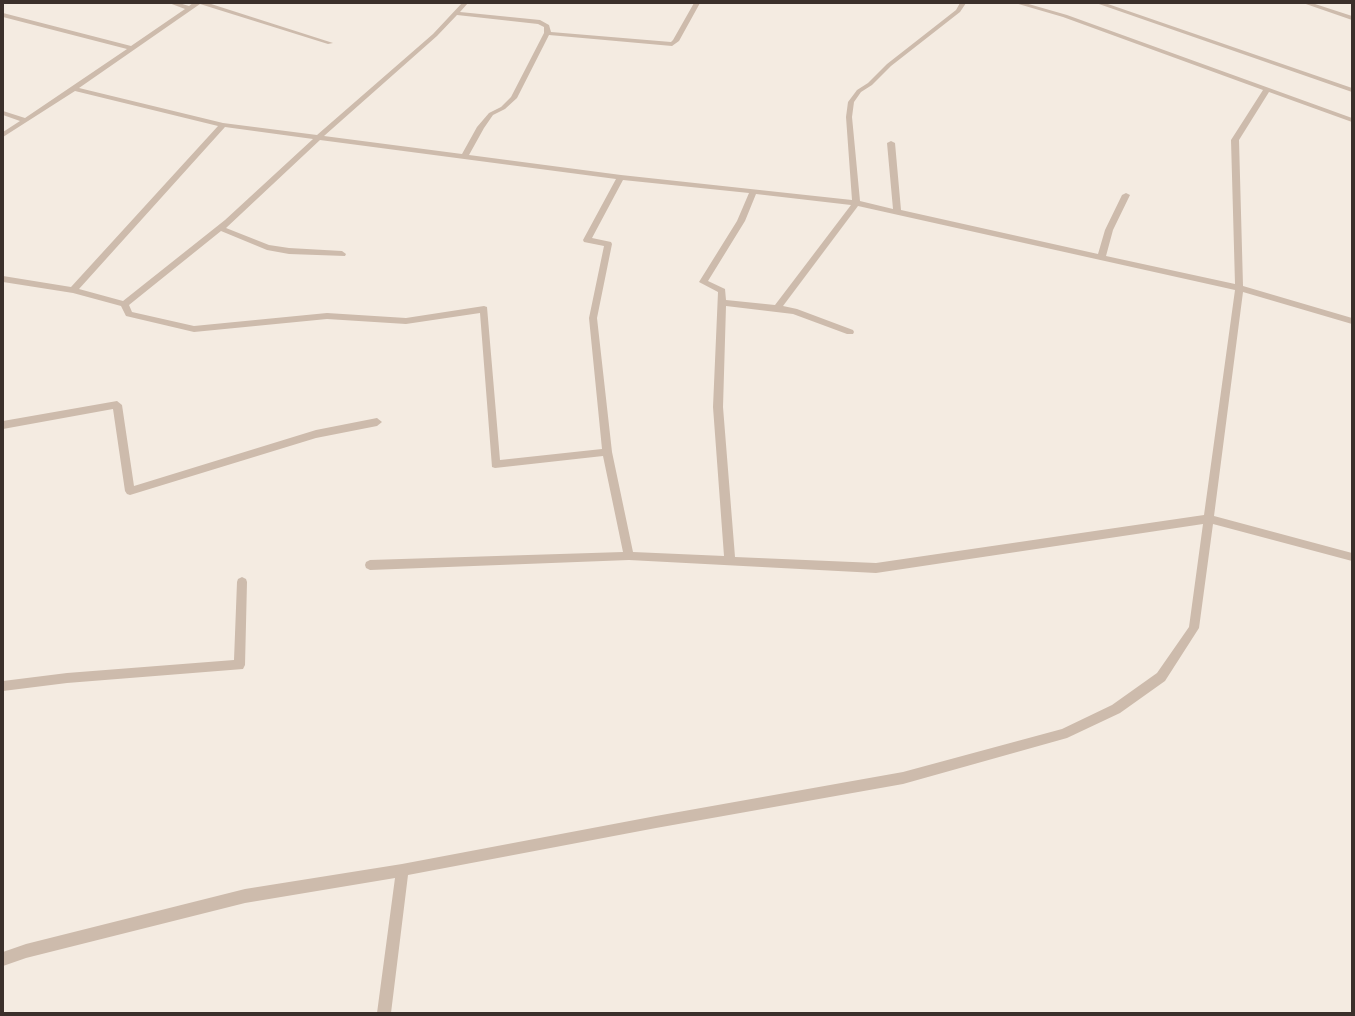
<!DOCTYPE html>
<style>
body{margin:0}
#map{position:relative;width:1355px;height:1016px;overflow:hidden;background:#f4ebe1;font-family:"Sofia Sans Condensed",sans-serif}
canvas{display:block}
.frame{position:absolute;inset:0;border:4px solid #3b302b;pointer-events:none}
</style>
<div id="map">
<canvas width="1355" height="1016"></canvas>
<div class="frame"></div>
</div>
<script>
const ctx = document.querySelector('canvas').getContext('2d');
ctx.lineJoin = 'round';
function shape(rows) {
  const path = new Path2D();
  for (const r of rows) {
    path.moveTo(r[0], r[1]);
    for (let i = 2; i < r.length; i += 2) path.lineTo(r[i], r[i + 1]);
  }
  return path;
}
function fillPath(path, color) {
  ctx.fillStyle = color;
  ctx.fill(path, 'evenodd');
}
const minor = shape([
 [169,3,179,3,189,6,193,3,208,3,333,43,328,44,200,4,79,88,223,123,317,135,433,34,462,3,468,3,460,12,540,20,549,25,551,32,671,42,673,40,694,3,700,3,679,41,672,46,549,35,517,98,505,109,493,115,484,128,469,155,621,175,852,200,846,117,848,102,857,90,868,83,887,64,956,10,960,3,966,3,960,12,891,66,872,85,861,92,854,102,852,117,860,201,893,209,887,143,891,141,895,143,901,210,1098,254,1105,230,1122,195,1126,193,1130,195,1113,230,1106,256,1235,284,1231,140,1263,90,1063,17,1015,3,1025,3,1067,15,1352,118,1352,122,1269,92,1239,140,1243,286,1352,318,1352,324,1243,292,1214,516,1352,553,1352,561,1213,524,1199,628,1165,681,1120,713,1067,738,903,784,656,828,408,875,391,1013,377,1013,395,878,245,903,26,958,3,966,3,952,26,944,245,889,402,864,656,816,903,772,1062,729,1112,705,1157,673,1189,627,1203,524,876,573,629,560,370,570,366,568,365,565,366,562,370,560,623,552,603,456,495,468,492,467,480,313,406,324,327,319,194,332,126,316,121,306,73,293,3,282,3,276,71,287,218,126,75,91,3,137,3,132,20,121,3,115,3,111,25,118,127,49,3,17,3,13,131,46,185,9,169,3],
 [457,15,538,24,544,27,544,33,511,97,501,107,489,113,477,127,462,154,324,136,437,36,457,15],
 [225,127,313,139,225,220,123,301,79,289,225,127],
 [320,140,616,179,583,240,584,242,604,246,589,318,602,449,500,460,487,307,484,306,406,318,327,313,194,326,132,312,129,305,221,231,267,250,289,254,345,256,346,254,342,251,289,248,269,245,226,228,320,140],
 [623,180,749,193,737,221,699,282,718,292,713,407,724,556,633,552,612,452,597,318,612,244,611,242,592,238,623,180],
 [756,194,851,205,775,305,726,300,725,289,708,281,745,221,756,194],
 [858,206,1235,290,1204,515,876,563,735,557,723,407,726,306,793,314,847,334,853,334,854,332,853,330,797,309,783,306,858,206],
 [1096,3,1105,3,1352,88,1352,92,1096,3],
 [1303,3,1312,3,1352,16,1352,20,1303,3],
 [117,401,122,405,134,486,316,430,377,418,382,422,377,426,316,438,130,495,127,494,125,491,113,409,3,429,3,421,117,401],
 [242,577,246,579,247,582,245,665,243,669,67,683,3,691,3,681,67,673,234,660,237,582,238,579,242,577]
]);
fillPath(minor, '#cdbbac');
</script>
